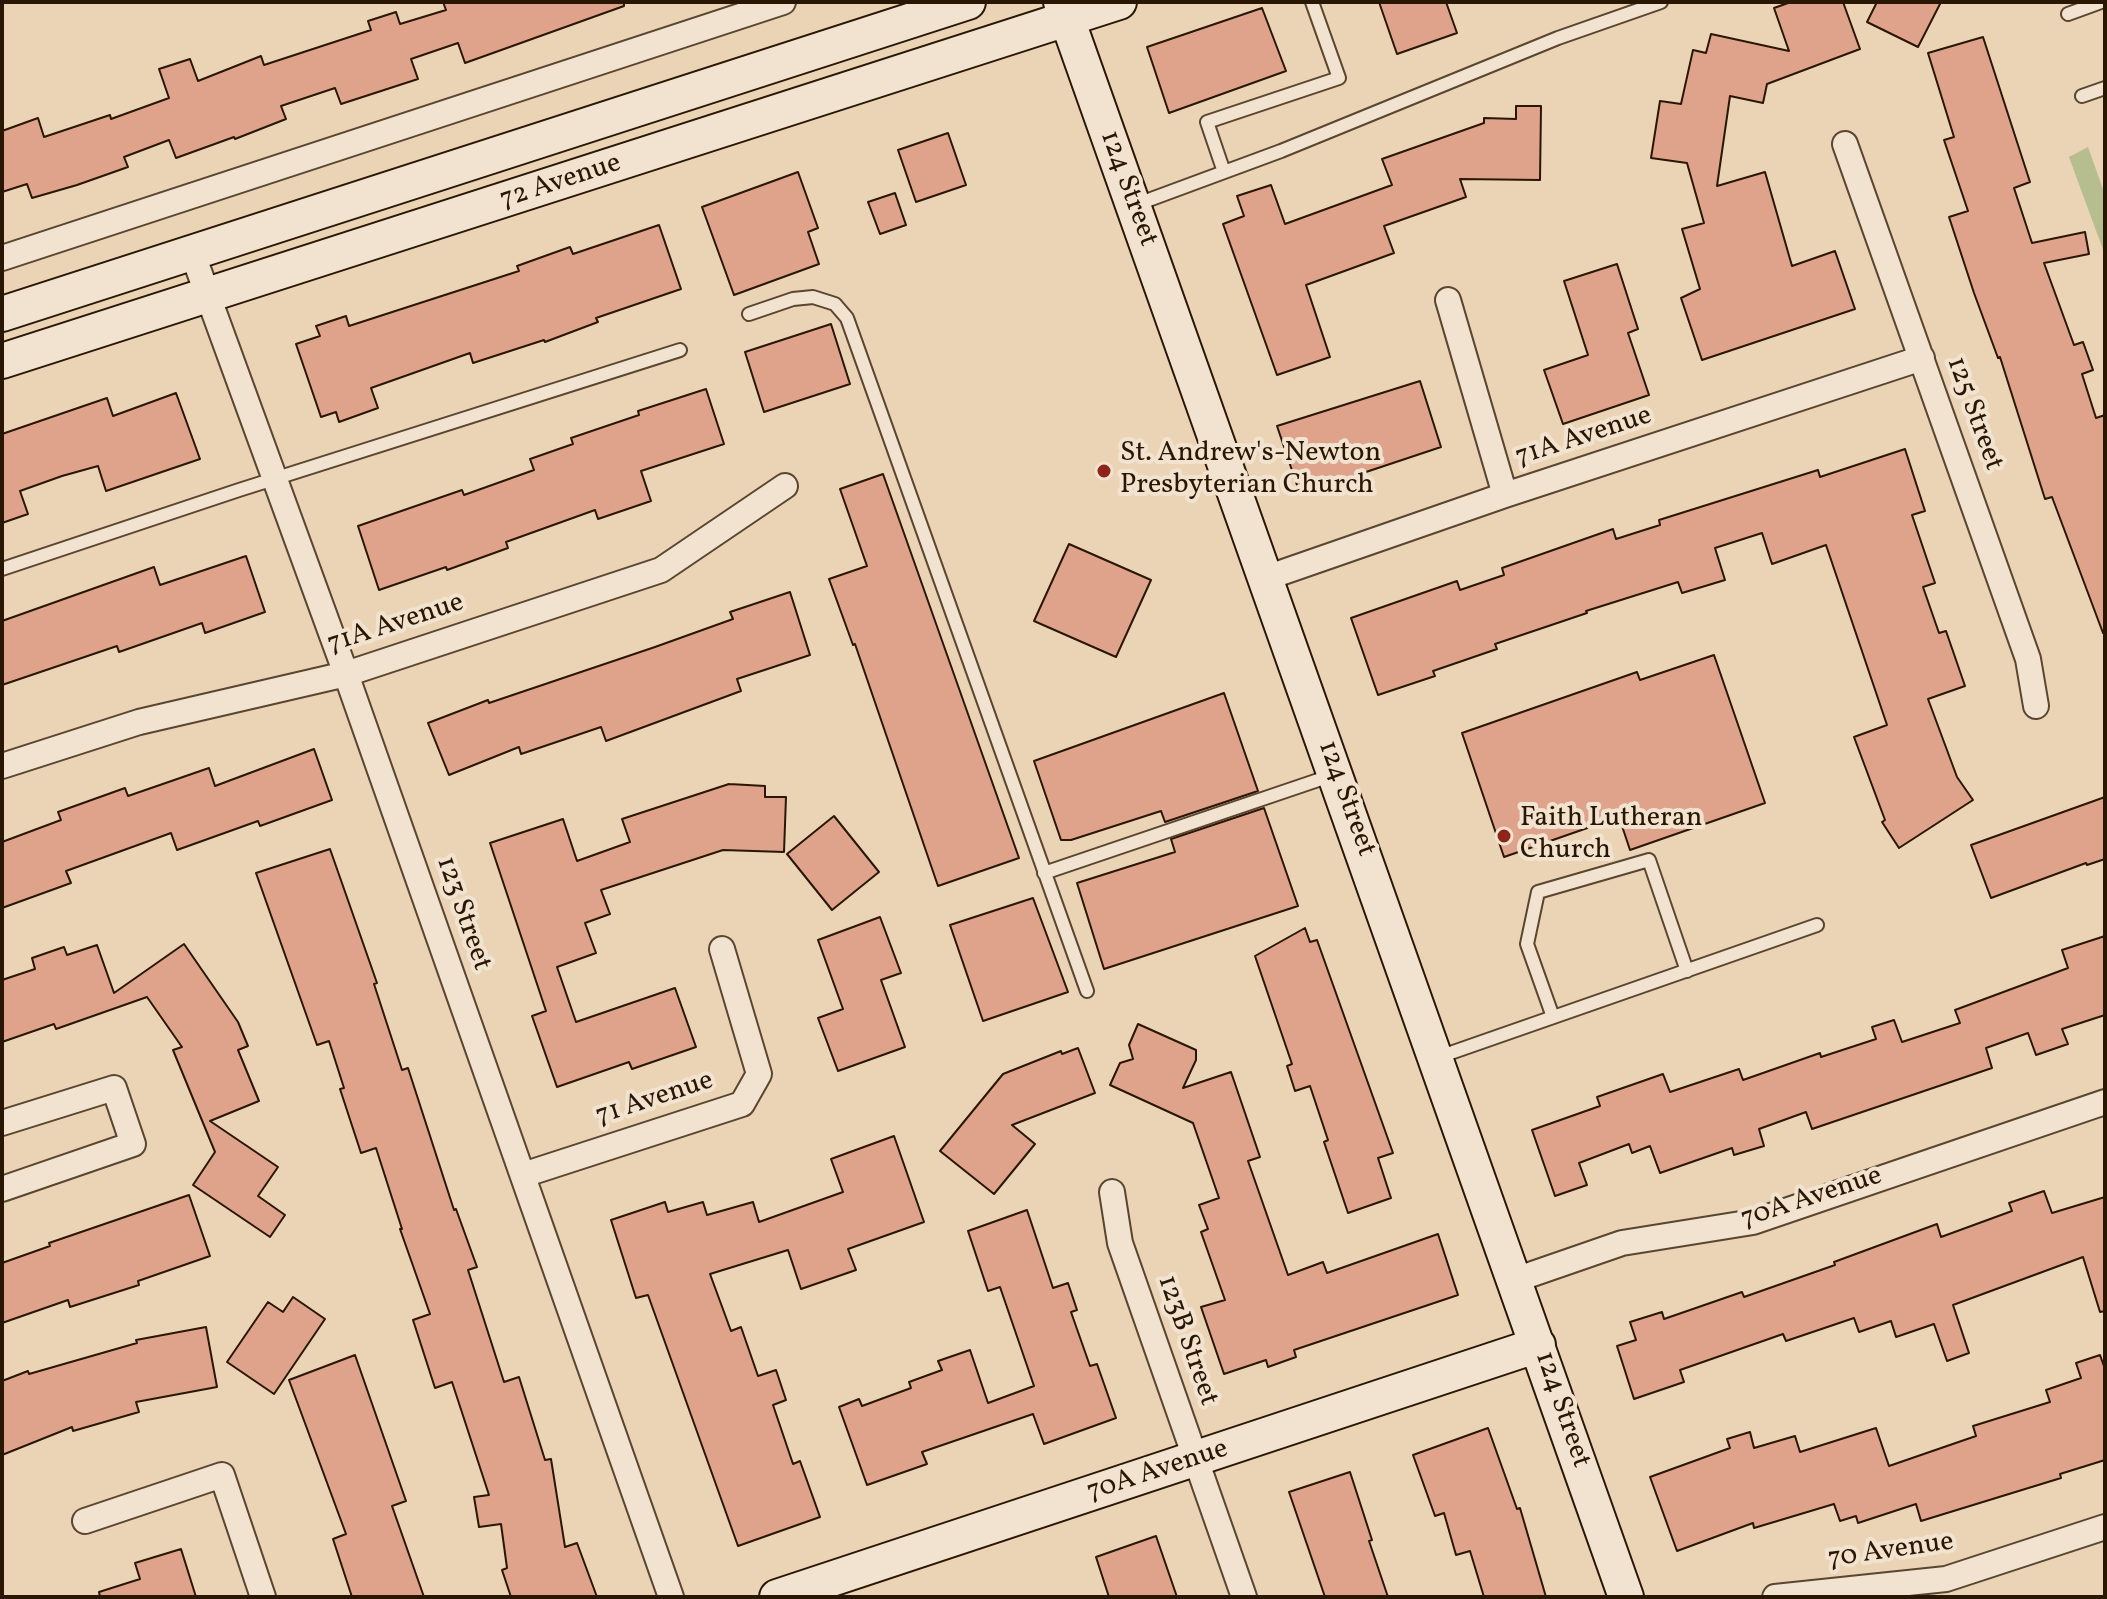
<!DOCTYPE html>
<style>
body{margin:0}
#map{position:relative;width:2107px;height:1599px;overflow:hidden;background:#ead4b5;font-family:Vollkorn,serif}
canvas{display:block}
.frame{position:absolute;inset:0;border:4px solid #2a1703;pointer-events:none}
</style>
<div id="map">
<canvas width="2107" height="1599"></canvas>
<div class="frame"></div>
</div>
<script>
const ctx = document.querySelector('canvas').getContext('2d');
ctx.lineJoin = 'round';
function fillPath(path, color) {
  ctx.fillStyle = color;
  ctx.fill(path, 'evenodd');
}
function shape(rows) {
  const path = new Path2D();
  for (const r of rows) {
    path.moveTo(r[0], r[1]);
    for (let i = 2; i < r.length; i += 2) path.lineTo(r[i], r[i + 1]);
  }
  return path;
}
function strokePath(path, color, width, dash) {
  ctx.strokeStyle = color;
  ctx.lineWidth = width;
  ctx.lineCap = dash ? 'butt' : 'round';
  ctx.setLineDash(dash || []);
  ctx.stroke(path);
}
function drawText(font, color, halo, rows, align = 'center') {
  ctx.font = font + ' Vollkorn,serif';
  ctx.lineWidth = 8;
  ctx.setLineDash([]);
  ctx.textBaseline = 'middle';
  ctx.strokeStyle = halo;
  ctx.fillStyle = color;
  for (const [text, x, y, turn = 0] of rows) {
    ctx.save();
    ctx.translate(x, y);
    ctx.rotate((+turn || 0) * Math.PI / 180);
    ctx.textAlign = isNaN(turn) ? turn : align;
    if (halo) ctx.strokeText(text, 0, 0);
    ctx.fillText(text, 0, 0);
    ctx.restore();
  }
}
const green = shape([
 [2088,147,2105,195,2105,255,2069,157]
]);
const building = shape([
 [443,2,624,2,624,6,465,63,458,43,411,59,418,79,341,104,335,88,281,106,286,119,235,139,234,137,176,158,169,140,124,157,128,167,77,185,32,198,27,184,2,192,2,131,38,118,44,137,110,115,111,119,169,98,159,69,190,59,198,81,261,56,264,65,371,30,368,21,396,12,400,24,446,10,443,2],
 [1379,2,1446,2,1457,33,1397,54,1379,2],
 [1791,2,1843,2,1860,49,1767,84,1763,103,1730,96,1717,186,1765,172,1792,266,1835,251,1855,309,1702,360,1681,298,1700,289,1682,229,1704,223,1687,163,1651,158,1660,101,1681,104,1693,50,1706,53,1711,34,1789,51,1774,8,1791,2],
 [1877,2,1941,2,1918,47,1867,22,1877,2],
 [1262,8,1286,71,1169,113,1147,47,1262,8],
 [1983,37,2030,182,2014,188,2032,243,2085,232,2089,254,2044,263,2074,345,2083,342,2093,370,2082,374,2096,418,2105,415,2105,632,2103,633,2052,497,2045,499,2000,357,1998,358,1974,293,1949,217,1968,211,1944,140,1954,137,1928,53,1983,37],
 [1516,106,1541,106,1540,180,1460,179,1466,197,1384,226,1394,253,1306,285,1330,357,1277,375,1223,224,1244,216,1237,196,1271,185,1285,224,1392,185,1382,159,1484,123,1484,118,1516,119,1516,106],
 [948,133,966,185,916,202,898,150,948,133],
 [798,172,818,228,808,232,819,264,734,295,702,207,798,172],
 [895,193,906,225,880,234,868,202,895,193],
 [659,225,681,289,596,318,598,322,545,342,544,340,473,363,470,353,371,388,378,408,339,422,336,412,321,417,296,344,320,336,316,326,346,316,349,326,519,271,517,266,570,247,573,254,659,225],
 [1617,264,1638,329,1628,333,1649,395,1563,424,1544,370,1588,355,1564,281,1617,264],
 [831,324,850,384,764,412,745,352,831,324],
 [1420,381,1441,447,1300,494,1277,426,1420,381],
 [706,389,724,444,641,471,651,501,598,519,595,510,506,542,508,548,447,570,446,567,379,590,358,526,462,490,464,495,534,470,530,459,573,444,571,438,639,415,638,411,706,389],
 [176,393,200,459,106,491,98,466,62,476,20,491,28,514,2,523,2,434,107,398,113,416,176,393],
 [1905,449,1925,511,1912,515,1935,583,1923,587,1939,633,1946,631,1965,686,1928,699,1957,777,1973,800,1899,848,1882,822,1885,820,1854,737,1887,725,1826,545,1772,564,1762,533,1715,548,1725,580,1682,593,1678,582,1586,611,1587,613,1495,644,1497,649,1433,671,1435,676,1378,695,1351,618,1457,581,1460,590,1504,575,1502,568,1613,529,1616,539,1660,525,1659,520,1818,470,1820,477,1905,449],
 [883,474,1019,858,938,886,855,644,853,645,829,579,867,566,840,489,883,474],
 [1069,544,1151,580,1116,657,1034,621,1069,544],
 [246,556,265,612,205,633,202,623,119,652,117,646,2,685,2,621,154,567,160,585,246,556],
 [790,592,810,655,737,679,741,691,606,741,601,727,521,754,519,747,449,775,428,723,488,700,489,703,655,647,733,619,730,612,790,592],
 [1714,655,1765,803,1630,850,1619,817,1504,857,1462,733,1637,672,1640,680,1714,655],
 [1224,693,1258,791,1165,822,1161,811,1071,840,1061,840,1034,761,1224,693],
 [314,749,332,800,260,826,258,821,177,850,171,833,66,871,71,883,2,908,2,842,61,820,58,812,125,788,128,796,209,768,215,786,314,749],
 [729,784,765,786,765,797,786,797,784,852,723,850,601,890,610,914,585,923,596,953,557,967,576,1022,675,988,696,1047,632,1069,629,1062,557,1087,532,1016,546,1011,490,843,563,819,577,861,630,842,622,819,729,784],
 [2105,797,2105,859,2087,865,2086,863,1991,898,1971,845,2105,797],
 [1264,808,1298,906,1104,969,1077,883,1175,852,1171,839,1264,808],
 [834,816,879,872,832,910,787,854,834,816],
 [330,849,377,983,374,984,402,1070,408,1068,454,1210,456,1209,477,1267,468,1270,504,1382,519,1377,545,1460,551,1459,565,1547,577,1543,597,1597,511,1597,502,1570,507,1568,501,1524,479,1527,474,1497,489,1495,452,1382,435,1388,413,1320,430,1314,400,1229,402,1229,376,1148,361,1153,340,1089,344,1088,329,1041,317,1045,256,873,330,849],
 [1033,898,1068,992,983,1021,950,925,1033,898],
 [880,917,901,973,881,980,905,1047,838,1071,818,1018,843,1009,818,940,880,917],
 [1305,928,1310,942,1317,940,1393,1153,1378,1158,1391,1198,1348,1213,1324,1142,1328,1140,1310,1086,1295,1091,1287,1066,1292,1064,1255,956,1305,928],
 [2105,936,2105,1015,2062,1029,2068,1044,2036,1055,2028,1033,1986,1048,1992,1068,1812,1129,1806,1112,1759,1129,1764,1146,1734,1155,1732,1148,1660,1173,1650,1146,1632,1153,1629,1144,1579,1163,1587,1185,1555,1196,1532,1130,1600,1106,1597,1097,1663,1074,1670,1092,1739,1069,1743,1080,1820,1053,1821,1057,1876,1039,1872,1027,1894,1020,1902,1042,1960,1023,1955,1010,2068,968,2062,950,2105,936],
 [184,944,238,1022,248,1046,238,1050,259,1101,210,1121,278,1167,258,1196,285,1215,270,1237,193,1185,215,1152,173,1050,182,1047,147,997,56,1029,54,1024,2,1042,2,980,35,969,32,958,64,947,67,955,97,945,114,993,184,944],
 [1138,1024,1196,1050,1196,1060,1183,1088,1231,1072,1260,1157,1248,1161,1288,1275,1323,1262,1327,1273,1438,1234,1458,1295,1294,1350,1296,1357,1268,1367,1266,1360,1224,1374,1201,1307,1225,1300,1201,1232,1208,1229,1199,1205,1219,1198,1193,1123,1110,1085,1120,1063,1133,1059,1129,1045,1138,1024],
 [1078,1048,1095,1093,1012,1125,1035,1144,994,1194,940,1151,1003,1074,1061,1051,1062,1054,1078,1048],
 [894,1136,924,1222,848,1249,856,1270,801,1289,788,1250,710,1274,731,1331,741,1327,758,1376,776,1370,786,1400,773,1405,793,1464,800,1461,820,1517,738,1546,648,1295,636,1298,611,1220,665,1202,668,1212,703,1202,707,1215,753,1202,759,1222,843,1192,831,1159,894,1136],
 [2044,1191,2052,1213,2105,1197,2105,1311,2100,1312,2083,1257,1953,1305,1969,1353,1947,1361,1934,1324,1896,1337,1891,1321,1859,1332,1854,1318,1786,1341,1783,1334,1680,1370,1684,1382,1634,1399,1617,1346,1636,1340,1630,1322,1662,1312,1664,1319,1742,1292,1744,1297,1835,1265,1834,1262,1937,1224,1941,1237,2012,1211,2009,1203,2044,1191],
 [189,1195,210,1256,138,1281,139,1285,70,1307,68,1300,2,1323,2,1263,50,1246,49,1243,189,1195],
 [1027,1210,1053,1288,1068,1283,1077,1310,1071,1312,1090,1366,1097,1364,1116,1418,1044,1444,1033,1414,922,1452,927,1464,867,1485,839,1407,859,1399,862,1406,911,1388,909,1382,942,1370,938,1361,970,1350,988,1403,1034,1386,1000,1287,988,1291,968,1231,1027,1210],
 [293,1297,325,1319,274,1394,227,1362,268,1302,283,1312,293,1297],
 [206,1327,217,1387,136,1402,139,1412,73,1431,72,1427,2,1455,2,1381,28,1371,29,1374,137,1343,136,1340,206,1327],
 [355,1355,406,1501,392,1506,424,1597,352,1597,333,1539,346,1534,289,1380,355,1355],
 [2100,1355,2105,1369,2105,1460,2060,1474,2061,1478,1921,1521,1916,1504,1858,1523,1856,1516,1840,1521,1834,1504,1754,1528,1753,1523,1677,1551,1650,1477,1730,1448,1727,1439,1750,1432,1754,1448,1795,1436,1800,1452,1876,1428,1889,1466,1976,1436,1973,1426,2050,1402,2046,1390,2081,1378,2076,1363,2100,1355],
 [1488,1428,1517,1509,1520,1508,1546,1597,1484,1597,1470,1551,1456,1555,1444,1513,1435,1516,1413,1455,1488,1428],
 [1350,1472,1372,1540,1369,1541,1388,1597,1325,1597,1289,1492,1350,1472],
 [1156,1536,1177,1597,1109,1597,1096,1557,1156,1536],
 [181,1549,196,1597,100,1597,99,1592,140,1579,135,1563,181,1549]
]);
const lane = shape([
 [2068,14,2101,2],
 [2082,96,2105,88],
 [1224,172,1207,122,1339,78,1312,2],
 [1135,205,1281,151,1558,38,1661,2],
 [749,314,793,299,813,297,835,304,847,318,1087,991],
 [2,569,239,490,680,350],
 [1044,873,1333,775],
 [1553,1017,1527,944,1538,892,1649,860,1687,971],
 [1436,1058,1817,925]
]);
const street = shape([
 [1845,144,2028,659,2036,706],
 [192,252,346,674,671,1597],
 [2,258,783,2],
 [1448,300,1505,495],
 [1266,578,1505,495,1922,358],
 [2,766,139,722,346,674,661,570,785,486],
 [2,1123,114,1088,133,1144,2,1189],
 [523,1175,742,1104,759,1074,722,949],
 [1112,1192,1120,1243,1244,1597],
 [1515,1280,1622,1243,1753,1222,2105,1102],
 [85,1521,222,1475,263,1597],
 [1775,1597,1946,1579,2105,1527]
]);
const secondary = shape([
 [1061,2,1626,1597],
 [2,314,968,2],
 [2,361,1119,2],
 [777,1597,1538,1345]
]);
const markers = [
 [1104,471,8,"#8f2418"],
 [1504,836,8,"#8f2418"]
];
const streetNames = [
 ["72 Avenue",561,183,-18],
 ["124 Street",1127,189,70],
 ["125 Street",1973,414,70],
 ["71A Avenue",1584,438,-18],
 ["71A Avenue",396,625,-18],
 ["124 Street",1345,799,70],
 ["123 Street",462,914,71],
 ["71 Avenue",655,1100,-18],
 ["70A Avenue",1812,1199,-18],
 ["123B Street",1186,1341,71],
 ["124 Street",1561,1410,71],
 ["70A Avenue",1158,1472,-18],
 ["70 Avenue",1891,1552,-8]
];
const poiNames = [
 ["St. Andrew's-Newton",1120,455],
 ["Presbyterian Church",1120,487],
 ["Faith Lutheran",1520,820],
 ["Church",1520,852]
];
fillPath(green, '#b6bd8e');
fillPath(building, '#dfa38c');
strokePath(building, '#2a1703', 2);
strokePath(lane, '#5a4630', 16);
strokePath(street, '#5a4630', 28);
strokePath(secondary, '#2a1703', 38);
strokePath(lane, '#f1e3cf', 12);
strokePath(street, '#f1e3cf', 24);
strokePath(secondary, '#f1e3cf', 34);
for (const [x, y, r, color] of markers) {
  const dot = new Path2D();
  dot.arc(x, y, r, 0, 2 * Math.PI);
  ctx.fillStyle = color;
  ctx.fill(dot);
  strokePath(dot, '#f1e3cf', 3);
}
drawText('28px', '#2a1703', '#f1e3cf', streetNames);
drawText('28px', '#2a1703', '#f1e3cf', poiNames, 'left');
</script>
